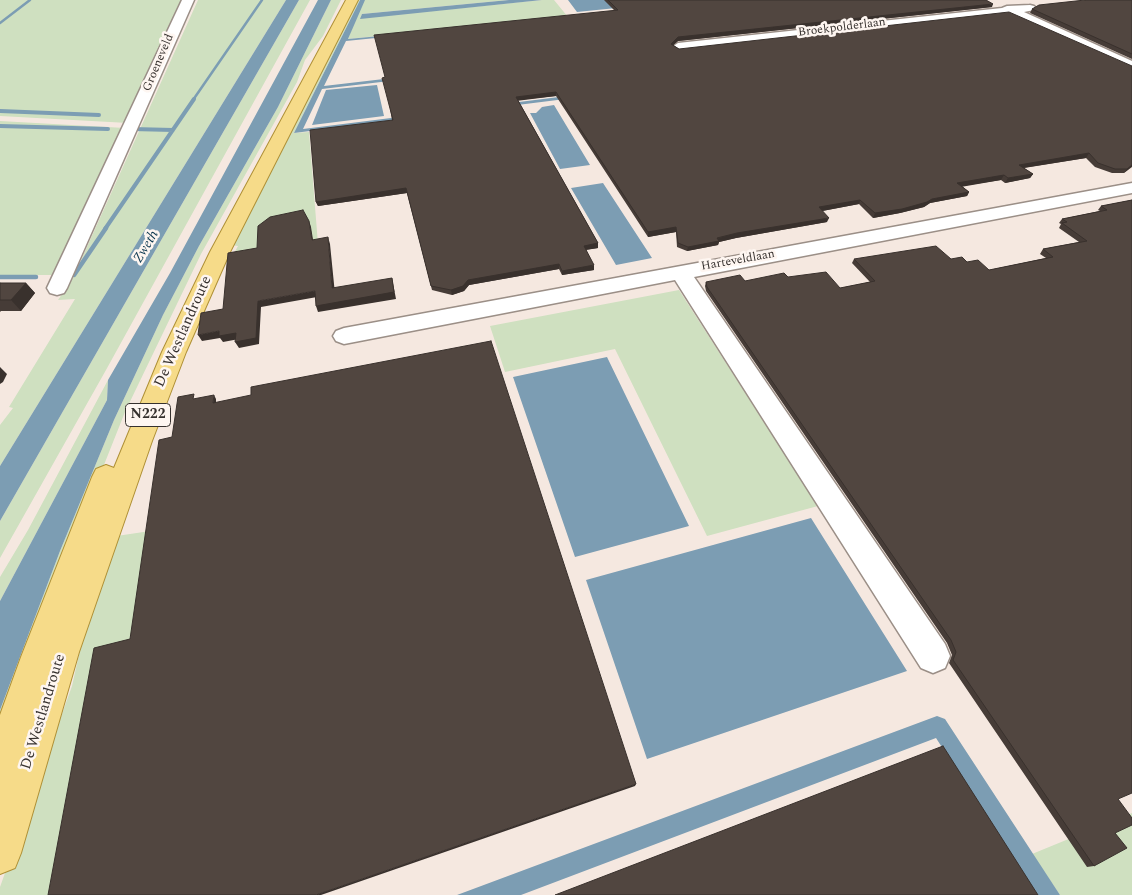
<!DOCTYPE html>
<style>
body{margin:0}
canvas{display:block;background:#f5e8e0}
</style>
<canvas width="1132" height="895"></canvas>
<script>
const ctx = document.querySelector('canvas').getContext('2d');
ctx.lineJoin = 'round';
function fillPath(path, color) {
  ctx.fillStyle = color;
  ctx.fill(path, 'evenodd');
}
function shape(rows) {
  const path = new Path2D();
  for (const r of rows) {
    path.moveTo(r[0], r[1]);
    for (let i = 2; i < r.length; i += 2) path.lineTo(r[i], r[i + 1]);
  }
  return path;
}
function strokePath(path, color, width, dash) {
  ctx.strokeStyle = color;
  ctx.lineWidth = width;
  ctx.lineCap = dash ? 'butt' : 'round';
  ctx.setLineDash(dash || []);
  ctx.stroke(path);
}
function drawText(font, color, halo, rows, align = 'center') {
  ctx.font = font + ' Spectral,serif';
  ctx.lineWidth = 5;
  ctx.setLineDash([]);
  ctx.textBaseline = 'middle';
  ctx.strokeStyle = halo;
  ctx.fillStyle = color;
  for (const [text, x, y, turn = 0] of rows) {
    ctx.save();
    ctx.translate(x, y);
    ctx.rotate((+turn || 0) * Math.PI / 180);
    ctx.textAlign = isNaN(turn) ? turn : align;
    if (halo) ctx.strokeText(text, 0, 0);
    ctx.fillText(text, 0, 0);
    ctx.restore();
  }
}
const green = shape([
 [0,0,187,0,128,123,0,116],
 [198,0,286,0,0,466,0,425,13,408,9,407,75,299,58,300,73,278],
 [299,0,310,0,106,370,0,558,0,521],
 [331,0,341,0,323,36,305,60,297,82,201,254,125,412,59,578,0,739,0,710,60,551,114,420,163,315,199,246,278,107],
 [355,0,360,0,294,133,309,132,318,244,231,259,238,246,231,245],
 [363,0,509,0,362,14,361,18,542,0,554,0,568,17,348,39],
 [0,121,125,128,54,275,0,275],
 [679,290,818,506,707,536,615,349,505,372,490,326],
 [108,380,107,400,0,601,0,577,28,530],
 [150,531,134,642,55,895,0,895,0,887,72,686,93,592,110,537],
 [1132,813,1132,895,1060,895,1032,854]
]);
const water = shape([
 [286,0,299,0,0,521,0,466],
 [318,0,331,0,278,107,199,246,163,315,114,420,60,551,0,710,0,601,107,400,108,380,170,273],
 [360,0,365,0,348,39,633,12,346,41,324,86,632,50,634,52,322,89,303,129,1055,35,1060,37,294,133],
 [509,0,542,0,360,19,362,14],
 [568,0,631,0,636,6,577,12],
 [377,85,384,116,312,125,326,90],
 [554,105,590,165,560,169,530,113,536,113,542,107],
 [603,183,652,258,616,265,571,188],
 [607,357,689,526,575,557,513,377],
 [811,518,907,671,647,759,586,580],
 [937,716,945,719,1060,895,1037,895,936,738,521,895,457,895]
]);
const streamFar2 = shape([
 [0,23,30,0],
 [193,100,262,0]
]);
const streamFar1 = shape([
 [0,111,99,115],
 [0,126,108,129],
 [132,129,173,130],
 [105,229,194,99]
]);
const stream = shape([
 [74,275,106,228],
 [0,277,36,277]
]);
const minor = shape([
 [182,0,194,0,67,288,64,293,57,295,50,293,47,288,182,0],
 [1030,5,1034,6,1036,8,1034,10,1024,12,1132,61,1132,70,1008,14,678,51,672,47,678,43,1002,8,1007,6,1030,5],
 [1132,183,1132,193,694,277,945,644,950,656,945,668,933,673,921,668,675,280,344,344,336,341,333,336,336,331,344,328,1132,183]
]);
const major = shape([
 [346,0,358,0,230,252,186,352,152,441,79,652,21,853,15,868,0,874,0,715,21,657,92,477,96,469,106,465,114,468,162,352,210,252,346,0]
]);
const wall = shape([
 [604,0,986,0,992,7,678,41,673,45,679,49,1132,66,1132,167,1124,173,1112,173,1095,167,1086,158,1024,168,1033,174,1030,178,1005,183,1001,180,962,186,969,192,967,196,930,203,924,207,900,213,873,218,859,204,822,211,827,222,736,238,719,242,718,245,687,251,677,247,676,232,648,237,556,96,518,100,598,243,598,248,586,250,594,270,562,275,559,269,469,285,464,291,452,295,432,290,407,193,318,206,316,202,392,120,385,78,615,11],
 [1132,0,1132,59,1030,13,1032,9],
 [1132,200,1118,799,1115,833,1094,866,1087,867,949,663,952,655,947,643,706,291,705,286,706,282,745,281,788,277,840,288,870,282,852,263,854,259,951,259,967,262,989,270,1046,258,1040,254,1043,249,1079,242,1059,228,1061,224,1059,223,1062,219,1100,211,1098,210,1101,206],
 [0,283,26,283,35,293,21,311,1,311,0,312]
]);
const shadedWall = shape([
 [993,4,992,7,678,41,670,48,671,44,678,37],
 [556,92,556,96,516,101,516,97],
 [1089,153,1086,158,1016,169,1019,165],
 [1132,165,1132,166,1124,173,1127,169],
 [1033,174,1030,178,1005,183,1008,178],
 [1004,175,1001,180,955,188,957,183],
 [406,188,407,193,318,206,316,202],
 [969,192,967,196,930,203,924,207,900,213,873,218,875,213,932,199],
 [860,200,859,204,817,212,819,207],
 [829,218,827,222,736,238,719,242,718,245,687,251,688,247,737,233],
 [309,221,311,227,314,246,312,240],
 [676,227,676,232,648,237,648,232],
 [328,237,330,244,335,294,332,288],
 [598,243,598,248,584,250,584,246],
 [559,264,559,269,469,285,464,291,452,295,451,290,468,280],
 [594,265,594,270,562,275,562,271],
 [392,278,396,299,318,312,316,306],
 [26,283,35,293,21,311,11,300],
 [315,291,317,297,261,307,259,344,239,348,235,342,258,301],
 [219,331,236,333,239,339,223,342,220,338,202,341,198,335],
 [0,367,7,374,3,382,0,384],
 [214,395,216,399,216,407,213,403],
 [636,784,635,786,321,895,316,895]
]);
const building = shape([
 [608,0,986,0,993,4,678,37,671,44,679,49,1009,12,1132,66,1132,165,1127,169,1115,169,1098,163,1089,153,1019,165,1033,174,1008,178,1004,175,957,183,969,192,932,199,927,202,902,209,875,213,860,200,819,207,829,218,737,233,717,238,719,241,688,247,678,243,676,227,648,232,556,92,516,97,598,243,584,246,594,265,562,271,559,264,468,280,463,286,451,290,431,286,406,188,316,202,310,130,393,120,382,78,385,77,374,35,618,10,608,0],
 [1085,0,1132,0,1132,54,1032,9,1039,5,1085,0],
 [1132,200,1132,793,1118,799,1132,818,1132,825,1115,833,1127,848,1094,866,953,660,956,652,951,640,707,287,706,282,740,275,745,281,784,273,788,277,826,272,840,288,875,281,854,259,936,246,951,259,962,257,967,262,978,260,989,270,1053,257,1043,249,1087,241,1062,223,1067,222,1062,219,1107,210,1101,206,1132,200],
 [303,210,309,221,312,240,328,237,332,288,392,278,394,292,316,306,315,291,258,301,256,338,235,342,236,333,219,336,219,331,198,335,201,313,223,309,228,253,257,248,258,226,270,217,303,210],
 [0,283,26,283,11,300,0,300,0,283],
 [491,341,636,784,316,895,48,895,94,648,130,639,159,440,172,437,178,397,194,394,193,399,214,395,213,403,251,395,251,387,491,341],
 [943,746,1038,895,555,895,943,746]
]);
const farStreetnames = [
 ["Broekpolderlaan",842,28,-7],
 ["Groeneveld",159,63,-67],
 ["Harteveldlaan",738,261,-10]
];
const farWaternames = [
 ["Zweth",147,247,-59]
];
const shields = [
 [148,415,45]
];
const shieldNames = [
 ["N222",148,415]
];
const streetNames = [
 ["De Westlandroute",184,332,-66],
 ["De Westlandroute",44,712,-73]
];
fillPath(green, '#cfe0c0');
fillPath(water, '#7c9db3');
strokePath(streamFar2, '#7c9db3', 2.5);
strokePath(streamFar1, '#7c9db3', 4);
strokePath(stream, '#7c9db3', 4.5);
strokePath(minor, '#9b8f87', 3);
strokePath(major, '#af9036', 2);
fillPath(minor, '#fff');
fillPath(major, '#f6db89');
fillPath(wall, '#463c37');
fillPath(shadedWall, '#39312d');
fillPath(building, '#514640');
strokePath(building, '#39312d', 1);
drawText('12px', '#36312e', '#fef6f1', farStreetnames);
drawText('italic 14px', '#0d3951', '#fef6f1', farWaternames);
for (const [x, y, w] of shields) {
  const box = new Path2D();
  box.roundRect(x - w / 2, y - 11.5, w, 23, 4);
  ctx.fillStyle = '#fef6f1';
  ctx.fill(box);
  strokePath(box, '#36312e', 1);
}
drawText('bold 14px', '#36312e', null, shieldNames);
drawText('15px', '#36312e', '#fef6f1', streetNames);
</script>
